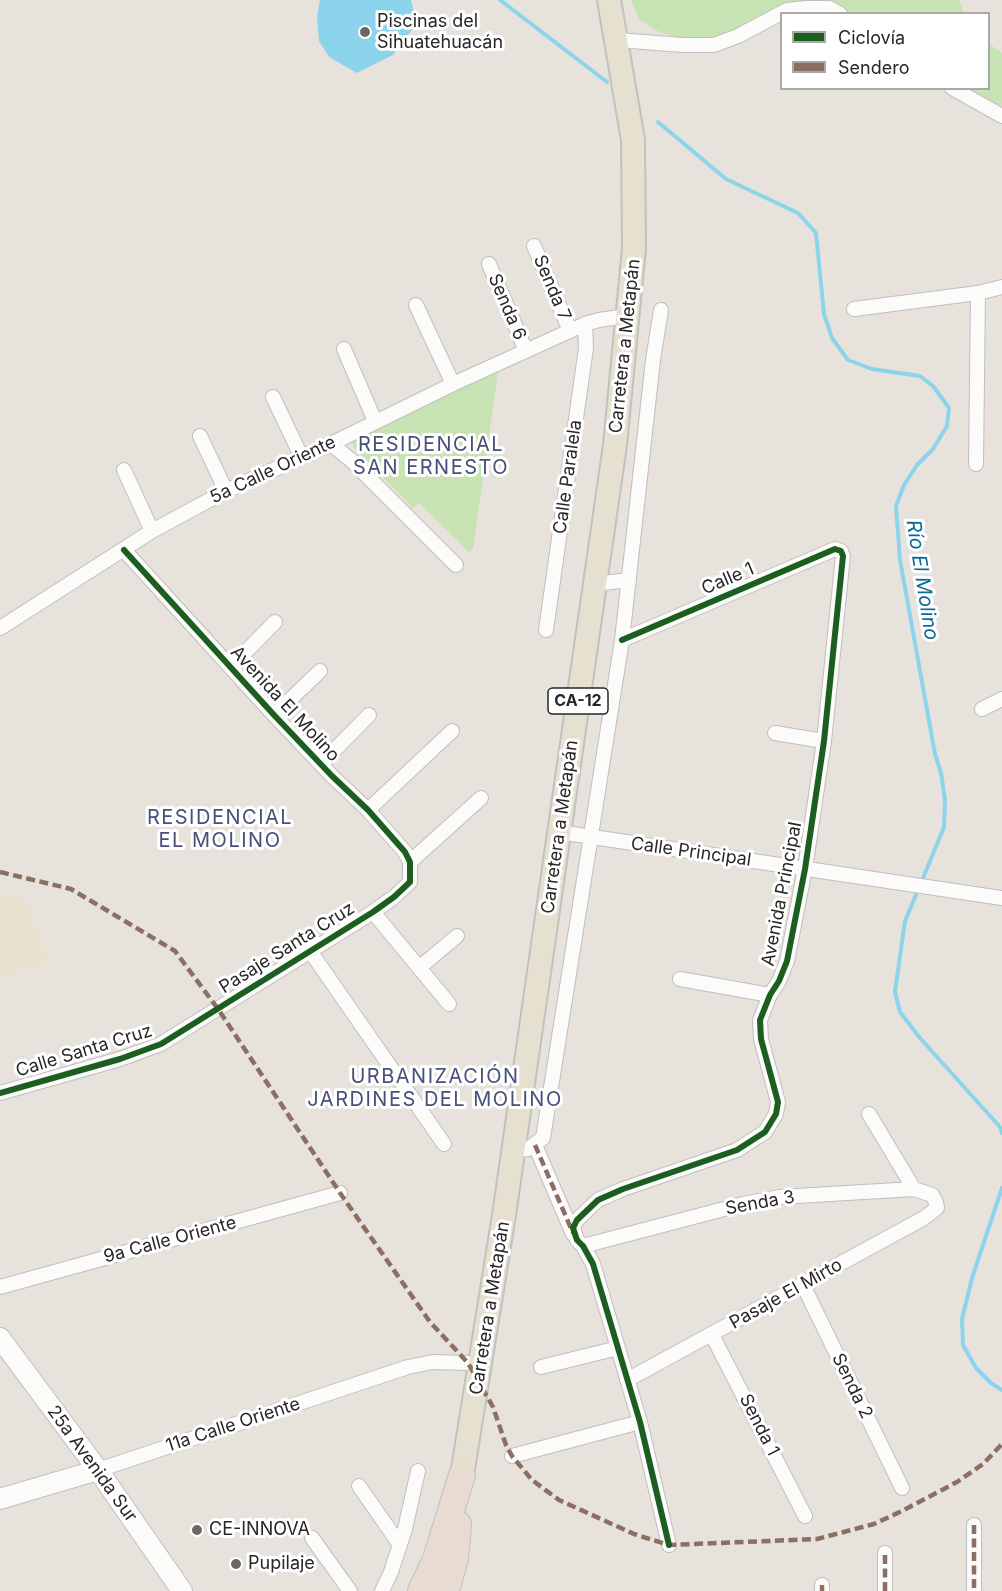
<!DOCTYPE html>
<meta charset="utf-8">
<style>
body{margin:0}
#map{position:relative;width:1002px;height:1591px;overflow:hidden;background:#e7e2dc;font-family:Inter,sans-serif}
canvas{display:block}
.legend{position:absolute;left:780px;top:12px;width:210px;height:78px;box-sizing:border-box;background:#fff;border:2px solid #a9a9a9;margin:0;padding:8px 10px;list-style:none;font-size:18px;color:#272727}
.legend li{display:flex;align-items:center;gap:12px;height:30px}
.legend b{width:30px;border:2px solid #a9a9a9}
</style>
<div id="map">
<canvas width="1002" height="1591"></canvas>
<ul class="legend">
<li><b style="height:8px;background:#1b5e20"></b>Ciclovía</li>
<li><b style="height:8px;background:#8d6e63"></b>Sendero</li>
</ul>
</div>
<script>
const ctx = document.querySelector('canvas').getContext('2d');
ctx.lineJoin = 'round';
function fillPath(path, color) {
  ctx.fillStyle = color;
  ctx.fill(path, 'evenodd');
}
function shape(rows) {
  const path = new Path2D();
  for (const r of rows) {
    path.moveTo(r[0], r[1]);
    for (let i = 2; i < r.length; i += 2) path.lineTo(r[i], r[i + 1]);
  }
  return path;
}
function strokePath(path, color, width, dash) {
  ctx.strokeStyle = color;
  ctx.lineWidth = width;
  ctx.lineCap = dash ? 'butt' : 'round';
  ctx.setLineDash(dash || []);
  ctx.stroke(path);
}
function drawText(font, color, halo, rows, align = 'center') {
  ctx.font = font + ' Inter,sans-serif';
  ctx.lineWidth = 6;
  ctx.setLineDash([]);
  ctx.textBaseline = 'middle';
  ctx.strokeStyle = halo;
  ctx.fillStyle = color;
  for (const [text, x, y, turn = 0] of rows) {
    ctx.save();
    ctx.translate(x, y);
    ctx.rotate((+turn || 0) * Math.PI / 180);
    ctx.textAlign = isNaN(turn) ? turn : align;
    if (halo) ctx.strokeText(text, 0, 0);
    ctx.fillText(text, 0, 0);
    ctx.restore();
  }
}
const education = shape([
 [0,895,26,899,49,963,0,978]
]);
const green = shape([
 [631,0,959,0,964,13,851,14,844,9,791,5,769,11,729,34,713,40,689,41,657,31,639,19],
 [989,44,1002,53,1002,106,966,89,988,88],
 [498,372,473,549,469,552,419,503,413,508,354,448,353,440,357,436]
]);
const water = shape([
 [320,0,411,0,417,23,393,55,357,73,329,57,319,41,317,16]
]);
const stream = shape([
 [500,0,607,82],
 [658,122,726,179,798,213,816,233,824,314,832,338,848,360,872,369,920,376,933,386,949,408,947,426,933,449,917,465,904,485,896,506,900,560,935,754,941,773,945,800,944,827,921,883],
 [918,890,905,921,895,992,900,1012,920,1038,1000,1127,1002,1133],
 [1002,1188,972,1278,962,1319,963,1345,976,1368,991,1383,1002,1390]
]);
const street = shape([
 [618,40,683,45,714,45,738,36,787,10,806,8,829,8,840,14],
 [952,88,1002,116],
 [534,246,570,331],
 [489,264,526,351],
 [416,305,453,384],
 [854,309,978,293,1002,287],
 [344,349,375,421],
 [273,397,301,456],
 [200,436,226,491],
 [331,444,352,461,456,565],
 [976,464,978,293],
 [124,470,152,531],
 [595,584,629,580],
 [0,628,152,531,226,491,331,444,453,384,585,324,599,320,627,316],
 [546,630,586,348,585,324],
 [622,640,835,549,841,551,843,556,824,741,805,869,787,961,779,981,770,995,760,1020,761,1039,778,1102,776,1114,765,1132,737,1150,623,1189,598,1200,577,1220,573,1228,577,1240,583,1246,593,1264,640,1422,669,1545],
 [231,667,275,622],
 [982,709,1002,699],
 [274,715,320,671],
 [775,733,824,741],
 [321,764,369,715],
 [368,810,452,731],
 [559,832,1002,898],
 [410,862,481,798],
 [373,912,449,1004],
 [310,951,444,1144],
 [419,968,457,936],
 [680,979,770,995],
 [0,1093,120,1059,161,1044,373,912,394,897,410,882,410,862,405,852,368,810,332,776,274,715,124,550],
 [869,1114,914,1189],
 [535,1145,573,1234],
 [514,1151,528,1149,543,1138,622,640,653,360,661,310],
 [583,1246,743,1204,780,1197,914,1189,932,1195,936,1202,937,1208,924,1218,627,1380],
 [803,1285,902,1488],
 [0,1287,340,1193],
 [712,1335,805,1516],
 [541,1367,618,1348],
 [512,1456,640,1422],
 [98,1470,408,1367,433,1362,468,1363],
 [359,1486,400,1545],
 [974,1525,974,1591],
 [312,1538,350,1591],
 [382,1591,391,1572,405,1529,418,1471],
 [822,1591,822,1585],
 [885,1591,885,1553]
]);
const secondary = shape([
 [0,1338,98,1470,182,1591],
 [0,1499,98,1470]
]);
const primary = shape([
 [462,1475,504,1215,615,445,634,248,633,140,609,0]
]);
const highway = shape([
 [421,1591,436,1559,462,1475],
 [446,1591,455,1558,458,1524]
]);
const quiet = shape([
 [0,872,71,889,175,951,218,1009,340,1193,430,1322,468,1363,493,1407,506,1445,512,1456,532,1480,559,1500,634,1534,669,1545,817,1539,874,1524,902,1511,957,1482,983,1464,1002,1444],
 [535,1145,573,1233],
 [974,1525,974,1591],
 [822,1591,822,1585],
 [885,1591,885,1553]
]);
const cycleway = shape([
 [622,640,835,549,841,551,843,556,824,741,805,869,787,961,779,981,770,995,760,1020,761,1039,778,1102,776,1114,765,1132,737,1150,623,1189,598,1200,577,1220,573,1228,577,1240,583,1246,593,1264,640,1422,669,1545],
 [0,1093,120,1059,161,1044,373,912,394,897,410,882,410,862,405,852,368,810,332,776,274,715,124,550]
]);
const markers = [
 [365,32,6,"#6a6866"],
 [197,1530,6,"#6a6866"],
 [236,1564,6,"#6a6866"]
];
const shields = [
 [578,701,60]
];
const shieldNames = [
 ["CA-12",578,701]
];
const poiNames = [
 ["Piscinas del",377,22],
 ["Sihuatehuacán",377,43],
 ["CE-INNOVA",209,1530],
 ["Pupilaje",248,1564]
];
const streetNames = [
 ["Senda 7",552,288,67],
 ["Senda 6",507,307,67],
 ["Carretera a Metapán",625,346,-84],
 ["5a Calle Oriente",273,470,-25],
 ["Calle Paralela",568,477,-82],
 ["Calle 1",728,579,-23],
 ["Avenida El Molino",285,704,47],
 ["Carretera a Metapán",560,827,-82],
 ["Calle Principal",691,852,8],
 ["Avenida Principal",782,894,-79],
 ["Pasaje Santa Cruz",287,948,-32],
 ["Calle Santa Cruz",84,1051,-17],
 ["Senda 3",760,1203,-10],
 ["9a Calle Oriente",170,1240,-15],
 ["Pasaje El Mirto",786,1294,-29],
 ["Carretera a Metapán",490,1308,-81],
 ["Senda 2",852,1386,64],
 ["11a Calle Oriente",233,1425,-18],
 ["Senda 1",759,1425,63],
 ["25a Avenida Sur",92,1464,54]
];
const neighbourhoodNames = [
 ["RESIDENCIAL",431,445],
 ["SAN ERNESTO",431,468],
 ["RESIDENCIAL",220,818],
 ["EL MOLINO",220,841],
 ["URBANIZACIÓN",435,1077],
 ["JARDINES DEL MOLINO",435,1100]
];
const waterNames = [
 ["Río El Molino",922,580,81]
];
fillPath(education, '#ebe1d0');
fillPath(green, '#c8e3b3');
fillPath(water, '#8cd4eb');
strokePath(stream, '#8cd4eb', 4);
strokePath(street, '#c0bebe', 16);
strokePath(secondary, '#c0bebe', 22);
strokePath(primary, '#c3c1bf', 26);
strokePath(highway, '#c3c1bf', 28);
strokePath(street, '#fbfbfa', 14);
strokePath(secondary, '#fbfbfa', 20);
strokePath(primary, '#e6e0d1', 22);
strokePath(highway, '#e8dbd1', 26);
strokePath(quiet, '#8d6e63', 4.5, [9, 4.5]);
strokePath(cycleway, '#1b5e20', 6);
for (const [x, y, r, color] of markers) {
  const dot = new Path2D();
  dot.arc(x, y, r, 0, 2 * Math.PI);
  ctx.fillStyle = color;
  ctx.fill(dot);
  strokePath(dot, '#fff', 2);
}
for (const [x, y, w] of shields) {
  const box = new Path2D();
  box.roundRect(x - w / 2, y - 13, w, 26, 4.5);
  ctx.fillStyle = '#fff';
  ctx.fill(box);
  strokePath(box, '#272727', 1.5);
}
drawText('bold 16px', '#272727', null, shieldNames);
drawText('18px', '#272727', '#fff', poiNames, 'left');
drawText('18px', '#272727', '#fff', streetNames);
ctx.letterSpacing = '1.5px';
drawText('20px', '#475079', '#fff', neighbourhoodNames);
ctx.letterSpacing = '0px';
drawText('italic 20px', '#08699a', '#fff', waterNames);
</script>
